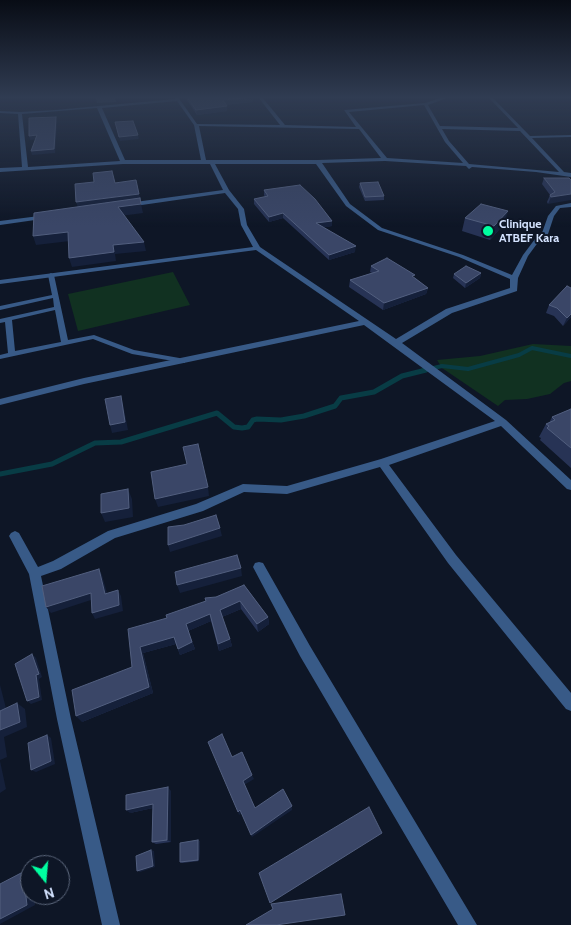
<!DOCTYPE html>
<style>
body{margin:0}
#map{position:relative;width:571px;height:925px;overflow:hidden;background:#0e1626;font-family:Cabin,sans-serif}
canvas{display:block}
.north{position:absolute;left:20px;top:855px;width:50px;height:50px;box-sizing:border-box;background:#0e1626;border:1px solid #5d687d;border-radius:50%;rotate:163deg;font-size:14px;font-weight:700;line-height:20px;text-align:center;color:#d4e3ff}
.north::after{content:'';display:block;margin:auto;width:18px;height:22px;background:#00ffa0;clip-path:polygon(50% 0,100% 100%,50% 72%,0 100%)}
</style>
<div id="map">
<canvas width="571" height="925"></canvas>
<div class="north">N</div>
</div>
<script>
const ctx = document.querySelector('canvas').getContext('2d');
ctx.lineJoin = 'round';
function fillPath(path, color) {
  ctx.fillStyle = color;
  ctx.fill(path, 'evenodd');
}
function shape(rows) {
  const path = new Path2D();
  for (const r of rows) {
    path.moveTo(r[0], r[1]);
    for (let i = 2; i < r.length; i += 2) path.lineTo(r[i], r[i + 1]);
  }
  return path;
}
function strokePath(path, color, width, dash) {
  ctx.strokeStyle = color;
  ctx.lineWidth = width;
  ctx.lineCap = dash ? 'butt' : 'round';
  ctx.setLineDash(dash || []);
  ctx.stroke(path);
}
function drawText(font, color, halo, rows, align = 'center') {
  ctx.font = font + ' Cabin,sans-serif';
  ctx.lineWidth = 4;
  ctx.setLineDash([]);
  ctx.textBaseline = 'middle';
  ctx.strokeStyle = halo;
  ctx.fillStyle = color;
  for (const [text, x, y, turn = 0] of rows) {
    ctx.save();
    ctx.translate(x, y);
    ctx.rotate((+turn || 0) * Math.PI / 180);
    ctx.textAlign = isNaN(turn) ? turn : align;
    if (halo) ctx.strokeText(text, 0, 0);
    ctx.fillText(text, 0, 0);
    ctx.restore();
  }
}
const green = shape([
 [173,272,190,305,78,331,68,294],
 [533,344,571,346,571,381,564,383,550,394,527,399,505,400,498,406,442,368,437,360,480,356]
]);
const streamFar1 = shape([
 [421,371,442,366,468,369,519,355,532,348,571,356]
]);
const stream = shape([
 [0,474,52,464,95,443,121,442,217,413,234,427,242,428,248,427,253,420,257,419,281,420,304,416,335,406,341,398,374,392,402,376,426,370]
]);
const service = shape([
 [51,273,54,275,68,340,94,335,134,350,185,359,185,363,132,354,93,339,0,359,0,355,8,353,5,322,0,323,0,319,54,307,53,298,0,310,0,306,52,295,48,275,51,273],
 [55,310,61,342,15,351,12,320,55,310]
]);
const minor = shape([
 [174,97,178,97,197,124,280,125,258,97,262,97,285,125,356,127,344,110,425,103,443,97,450,97,428,105,440,126,518,128,488,97,492,97,530,136,571,135,571,137,532,138,564,172,571,173,571,177,536,172,472,167,469,169,466,166,385,161,322,163,350,204,382,228,463,255,512,275,523,255,535,239,542,233,548,216,556,206,571,203,571,207,560,208,554,216,548,234,539,241,528,256,518,278,517,291,452,313,402,343,506,420,571,480,571,490,567,489,501,426,389,465,456,555,571,693,571,711,566,709,448,563,380,467,287,494,244,492,203,511,115,538,61,569,41,576,71,719,120,925,102,925,57,719,29,574,9,536,11,533,15,531,19,533,38,567,53,561,108,531,196,504,243,484,287,486,381,459,495,421,364,325,84,384,0,405,0,399,84,378,359,321,256,250,0,284,0,280,253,247,241,225,238,209,225,193,128,207,125,205,128,203,223,190,210,164,123,164,0,172,0,168,22,167,18,114,0,113,0,111,20,112,55,110,175,99,174,97],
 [177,101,194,125,201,160,125,160,102,108,177,101],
 [424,105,445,142,463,163,387,158,349,112,424,105],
 [97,108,120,161,28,167,22,114,97,108],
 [199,126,359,129,381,158,318,160,206,160,199,126],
 [442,129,520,131,559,172,469,164,449,141,442,129],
 [215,164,316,164,346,206,378,230,459,257,510,279,510,288,446,309,396,339,260,247,247,225,244,209,229,190,215,164],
 [47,215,49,216,49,218,0,225,0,221,47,215],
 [259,562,263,563,310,646,477,925,458,925,300,656,253,567,255,563,259,562]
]);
const wall = shape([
 [95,97,115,97,116,102,97,103],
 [185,97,257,97,257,98,253,99,253,102,226,105,227,111,197,115],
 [544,178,571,180,548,204,547,202,550,195,542,184],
 [360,183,384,196,384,200,365,201,359,187],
 [264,190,332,226,323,227,355,252,329,260,283,218,269,222,254,204,254,199,265,197,264,195],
 [465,218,504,224,490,240,462,231],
 [371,266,415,279,428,288,426,294,383,310,349,287,350,280,372,273,370,272],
 [481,273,480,278,465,288,453,278,454,274],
 [571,288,571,317,563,326,554,316,546,313,549,305],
 [571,409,571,468,540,440,541,438,539,437,546,424,549,423,552,417],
 [244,585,268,617,269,624,258,632,241,609,222,617,230,639,232,646,219,651,211,621,188,631,195,649,180,655,176,644,143,653,153,693,82,722,132,667,167,618],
 [171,791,171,842,156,844,152,842,153,808,130,813],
 [198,840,200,842,199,861,182,863,180,862]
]);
const shadedWall = shape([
 [250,97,257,97,257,98,253,99,253,102,223,105,223,100],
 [227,106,227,111,197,115,196,110],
 [56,117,57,121,55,153,32,155,31,151],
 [37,135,38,139,30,140,29,136],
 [138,135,139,139,120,141,119,137],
 [139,194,141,200,78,208,76,202],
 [571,194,571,200,548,204,551,197],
 [141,204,143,213,120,216,118,207],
 [508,211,504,224,490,240,494,226],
 [283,213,283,218,269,222,269,217],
 [332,221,332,226,315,229,316,223],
 [68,232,70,241,36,245,33,236],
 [144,242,146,251,115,254,116,261,72,267,69,258,113,245],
 [356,246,355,252,329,260,329,255],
 [481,273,480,278,465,288,466,283],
 [428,288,426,294,383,310,384,303],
 [571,314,571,317,563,326,567,318],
 [121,396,123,404,128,430,112,433,110,425],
 [208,487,209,496,158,507,155,499],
 [128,489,132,499,133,517,105,522,101,513],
 [220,528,222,536,170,552,168,545],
 [241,568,242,576,180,593,177,585],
 [99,569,102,575,109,600,105,594],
 [118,590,121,596,123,611,95,619,92,613],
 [91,593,94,599,51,613,46,607],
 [240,601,241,609,222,617,220,610],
 [210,614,211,621,188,631,186,624],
 [268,617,269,624,258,632,257,624],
 [174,637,176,644,143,653,153,693,82,722,76,716,149,687,140,647],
 [230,639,232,646,219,651,218,644],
 [192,642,195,649,180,655,178,649],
 [32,654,36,658,42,677,39,679,42,700,31,704,27,701],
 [0,685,8,716,0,711],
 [17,703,25,709,27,727,4,737,7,757,0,760,0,730],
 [47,735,51,738,55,764,36,772,31,770],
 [0,761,6,789,0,793],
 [252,775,254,779,244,785,243,781],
 [168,787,171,791,171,842,167,840],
 [153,804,157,807,130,813,126,810],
 [292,806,292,810,252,837,251,835],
 [240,810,242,813,239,815,238,812],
 [382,833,271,903,270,903],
 [198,840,200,842,199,861,198,860],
 [151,850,154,851,155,867,140,872,137,871],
 [23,872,30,873,30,895,34,895,35,905,0,924,0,919]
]);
const building = shape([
 [187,97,253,97,223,100,227,106,196,110,187,97],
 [56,117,54,149,31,151,37,135,29,136,29,118,56,117],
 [133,121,138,135,119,137,115,122,133,121],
 [112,171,115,183,136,180,139,194,76,202,75,184,94,182,93,173,112,171],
 [544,178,569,178,571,180,571,194,551,197,550,195,555,192,544,178],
 [378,182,384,196,365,197,360,183,378,182],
 [300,185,315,199,332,221,316,223,356,246,329,255,283,213,269,217,254,199,268,196,264,190,300,185],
 [140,198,141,204,118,207,144,242,113,245,114,252,69,258,68,232,33,236,34,213,140,198],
 [481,204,508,211,494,226,465,218,481,204],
 [387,258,415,275,412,276,428,288,384,303,350,280,379,271,371,266,387,258],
 [466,266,481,273,466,283,454,274,466,266],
 [567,286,571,288,571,314,567,318,557,308,549,305,567,286],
 [121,396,125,422,110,425,105,399,121,396],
 [571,409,571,448,547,428,549,426,546,424,555,420,552,417,571,409],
 [198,444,208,487,155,499,151,472,187,464,183,447,198,444],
 [128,489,129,508,101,513,101,494,128,489],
 [216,515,220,528,168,545,168,527,184,525,216,515],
 [237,555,241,568,177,585,175,572,237,555],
 [99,569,105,594,118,590,119,605,92,613,91,593,46,607,42,586,99,569],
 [244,585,268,617,257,624,240,601,220,610,230,639,218,644,210,614,186,624,192,642,178,649,174,637,140,647,149,687,76,716,72,690,132,667,128,629,167,618,166,615,206,601,205,598,216,597,244,585],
 [32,654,39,674,36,675,39,697,27,701,15,664,32,654],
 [17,703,20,722,0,730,0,711,17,703],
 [222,734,232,757,242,752,252,775,243,781,255,808,283,789,292,806,251,835,240,810,238,812,208,742,222,734],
 [47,735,51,761,31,770,28,743,47,735],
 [168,787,167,840,152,842,153,804,126,810,126,795,168,787],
 [369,807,382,833,270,903,259,873,369,807],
 [198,840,198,860,180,862,180,843,198,840],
 [151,850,153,866,137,871,136,856,151,850],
 [23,872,27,905,0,919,0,884,23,872],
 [341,894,345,915,276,925,246,925,273,909,271,904,341,894]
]);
const markers = [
 [488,231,6,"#00ffa0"]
];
const farPoinames = [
 ["Clinique",499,224],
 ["ATBEF Kara",499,238]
];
fillPath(green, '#113121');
strokePath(streamFar1, '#083c45', 4);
strokePath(stream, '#083c45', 5);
fillPath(service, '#385a87');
fillPath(minor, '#385a87');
fillPath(wall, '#273355');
fillPath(shadedWall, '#15203a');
fillPath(building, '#3a4667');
strokePath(building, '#525f7f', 1);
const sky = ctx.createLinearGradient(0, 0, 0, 227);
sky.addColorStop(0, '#080c15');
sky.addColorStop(0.43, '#303c52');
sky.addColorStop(1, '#303c5200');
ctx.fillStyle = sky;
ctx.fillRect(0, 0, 571, 227);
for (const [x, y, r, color] of markers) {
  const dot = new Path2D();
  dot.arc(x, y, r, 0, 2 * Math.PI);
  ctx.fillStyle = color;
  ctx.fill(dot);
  strokePath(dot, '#0e1626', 2);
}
drawText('bold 12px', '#d4e3ff', '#0e1626', farPoinames, 'left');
</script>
